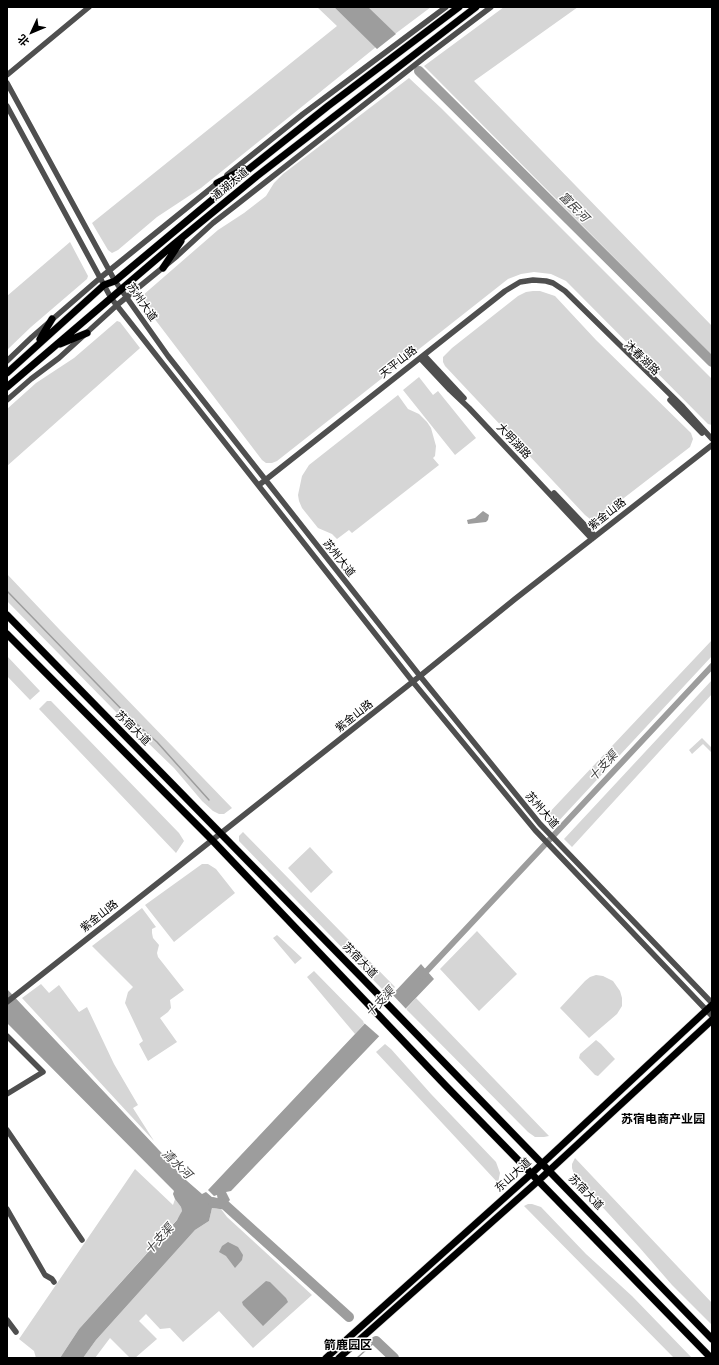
<!DOCTYPE html>
<meta charset="utf-8">
<style>
body{margin:0}
#map{position:relative;width:719px;height:1365px;overflow:hidden;background:#fff;font-family:Commissioner,"Noto Sans SC",sans-serif}
canvas{display:block}
.frame{position:absolute;inset:0;border:8px solid #000;pointer-events:none}
.north{position:absolute;left:12px;top:12px;width:40px;height:40px;-webkit-text-stroke:3px #fff;paint-order:stroke;rotate:226deg;font-size:11px;font-weight:700;line-height:16px;text-align:center;color:#000}
.north::after{content:'';display:block;margin:auto;width:14px;height:18px;background:#000;clip-path:polygon(50% 0,100% 100%,50% 72%,0 100%)}
</style>
<div id="map">
<canvas width="719" height="1365"></canvas>
<div class="frame"></div>
<div class="north">北</div>
</div>
<script>
const ctx = document.querySelector('canvas').getContext('2d');
ctx.lineJoin = 'round';
function fillPath(path, color) {
  ctx.fillStyle = color;
  ctx.fill(path, 'evenodd');
}
function shape(rows) {
  const path = new Path2D();
  for (const r of rows) {
    path.moveTo(r[0], r[1]);
    for (let i = 2; i < r.length; i += 2) path.lineTo(r[i], r[i + 1]);
  }
  return path;
}
function strokePath(path, color, width, dash) {
  ctx.strokeStyle = color;
  ctx.lineWidth = width;
  ctx.lineCap = dash ? 'butt' : 'round';
  ctx.setLineDash(dash || []);
  ctx.stroke(path);
}
function drawText(font, color, halo, rows, align = 'center') {
  ctx.font = font + ' Commissioner,"Noto Sans SC",sans-serif';
  ctx.lineWidth = 3;
  ctx.setLineDash([]);
  ctx.textBaseline = 'middle';
  ctx.strokeStyle = halo;
  ctx.fillStyle = color;
  for (const [text, x, y, turn = 0] of rows) {
    ctx.save();
    ctx.translate(x, y);
    ctx.rotate((+turn || 0) * Math.PI / 180);
    ctx.textAlign = isNaN(turn) ? turn : align;
    if (halo) ctx.strokeText(text, 0, 0);
    ctx.fillText(text, 0, 0);
    ctx.restore();
  }
}
const green = shape([
 [317,7,334,7,376,47,201,188,157,217,118,250,112,253,108,250,92,223,337,26],
 [367,7,431,7,395,34],
 [504,7,578,7,474,81,712,326,712,356,424,66],
 [409,78,441,108,712,379,712,425,708,424,566,281,551,274,534,272,521,274,508,279,277,461,272,463,266,463,262,460,141,301,142,296,218,230,244,213,266,196,274,183,283,174],
 [70,242,88,276,87,279,31,327,7,350,7,296],
 [533,291,540,291,555,296,596,340,691,433,693,439,690,447,598,518,594,519,590,519,585,515,445,366,443,362,443,357,452,348,518,296,526,292],
 [117,321,120,322,140,348,139,349,7,466,7,409,36,383,74,358],
 [419,377,433,395,438,391,476,438,455,455,403,390],
 [398,395,408,409,419,414,427,422,431,428,436,446,435,456,433,458,439,465,352,533,349,530,337,539,332,534,318,528,302,508,299,501,298,495,302,476,309,465],
 [7,574,59,629,232,808,224,814,219,814,213,811,202,801,174,768,116,712,7,601],
 [712,640,712,656,554,826,546,816],
 [7,656,40,691,30,700,7,676],
 [712,680,712,694,572,847,564,839],
 [47,701,51,701,179,833,184,841,176,853,39,709],
 [702,738,712,748,712,753,703,744,692,754,689,750],
 [243,832,395,987,390,992,385,987,382,989,239,841,239,836],
 [310,847,333,872,311,893,288,868],
 [202,864,208,864,216,869,235,893,174,942,145,905],
 [142,908,156,927,152,929,152,933,153,938,159,945,157,953,158,957,184,990,170,1000,171,1008,168,1012,160,1018,177,1042,148,1061,139,1044,143,1041,125,1003,128,992,133,987,92,946],
 [477,931,517,974,479,1011,440,969],
 [277,935,302,958,295,964,273,938],
 [314,971,365,1023,355,1034,307,977],
 [596,975,603,976,613,981,620,991,622,998,622,1006,617,1014,589,1038,560,1008,585,981,590,977],
 [41,984,49,993,59,985,79,1012,87,1007,114,1064,138,1105,133,1108,154,1141,22,998],
 [416,998,549,1136,544,1137,535,1137,528,1132,406,1009],
 [596,1040,601,1044,614,1058,615,1059,598,1076,595,1075,579,1058,580,1054],
 [385,1044,391,1049,431,1094,496,1162,500,1173,498,1183,376,1052],
 [575,1158,712,1303,712,1325,672,1285,639,1247,575,1177,572,1168,572,1164],
 [135,1169,173,1205,175,1199,181,1207,182,1211,181,1215,79,1329,60,1358,36,1358,34,1351,19,1339],
 [528,1204,532,1204,541,1207,586,1254,632,1296,692,1358,674,1358,524,1206],
 [212,1208,221,1209,227,1217,312,1295,253,1348,219,1311,183,1342,170,1328,160,1329,146,1314,139,1321,157,1339,135,1358,130,1358,110,1338,95,1358,83,1358,96,1340,195,1230,209,1221]
]);
const water = shape([
 [334,7,368,7,396,34,377,49],
 [483,511,489,515,488,520,486,522,468,524,467,520,475,518],
 [421,964,434,979,231,1191,226,1192,230,1200,221,1209,212,1208,209,1221,195,1230,96,1340,83,1358,60,1358,79,1329,177,1220,182,1211,181,1207,175,1199,173,1194,174,1191,7,1023,7,989,174,1166,179,1174,202,1194,206,1192,213,1198,211,1200,218,1201,217,1195,214,1196,208,1190],
 [228,1242,238,1247,243,1255,242,1260,235,1268,226,1256,219,1252,222,1246],
 [266,1281,270,1282,286,1298,288,1302,263,1326,243,1305,242,1302]
]);
const pier = shape([
 [391,993,407,1010,380,1037,363,1022]
]);
const stream = shape([
 [7,591,129,717,157,742,209,800],
 [357,1358,376,1341]
]);
const canal = shape([
 [422,976,712,666]
]);
const river = shape([
 [419,71,712,362],
 [213,1202,225,1205,349,1317],
 [376,1341,394,1358]
]);
const minor = shape([
 [7,75,89,7],
 [7,83,115,281,168,356,420,676,540,824,712,1003],
 [7,106,111,298,413,682,535,830,712,1016],
 [227,175,303,114,446,7],
 [424,355,464,398],
 [420,358,450,390,469,408,592,539],
 [7,361,32,337,100,278,220,181],
 [7,400,31,379,59,358,117,305,177,256,213,223,235,206,425,57,491,7],
 [670,400,702,433],
 [259,485,505,291,520,282,533,280,546,281,553,283,565,291,683,407,712,439],
 [554,493,595,536],
 [7,1002,420,676,515,599,712,445],
 [7,1036,43,1072,7,1094],
 [7,1130,82,1240],
 [7,1209,45,1275,52,1279,54,1282],
 [7,1320,16,1332]
]);
const major = shape([
 [217,183,244,169],
 [163,268,181,241],
 [40,339,52,319],
 [60,344,87,333],
 [7,373,104,285,115,281,249,169,328,106,459,7],
 [7,387,173,245,257,176,476,7],
 [7,615,364,980,712,1339],
 [7,634,212,840,445,1085,711,1358],
 [326,1358,531,1174,712,1005],
 [339,1358,538,1181,712,1020]
]);
const streetNames = [
 ["通湖大道",230,184,-39],
 ["苏州大道",142,302,55],
 ["沐春湖路",642,358,44],
 ["天平山路",398,362,-38],
 ["大明湖路",514,441,47],
 ["紫金山路",607,514,-38],
 ["苏州大道",339,558,52],
 ["紫金山路",354,716,-38],
 ["苏宿大道",133,728,45],
 ["苏州大道",542,810,49],
 ["紫金山路",99,916,-38],
 ["苏宿大道",360,960,46],
 ["东山大道",513,1175,-42],
 ["苏宿大道",586,1192,46]
];
const waterNames = [
 ["富民河",574,207,45],
 ["十支渠",603,766,-47],
 ["十支渠",380,1002,-47],
 ["清水河",177,1164,44],
 ["十支渠",159,1239,-48]
];
const neighbourhoodNames = [
 ["苏宿电商产业园",663,1119],
 ["箭鹿园区",348,1345]
];
fillPath(green, '#d6d6d6');
fillPath(water, '#9d9d9d');
fillPath(pier, '#fff');
strokePath(stream, '#9d9d9d', 1.5);
strokePath(canal, '#9d9d9d', 6);
strokePath(river, '#9d9d9d', 10);
strokePath(major, '#dbdbdb', 8);
strokePath(minor, '#4f4f4f', 5.5);
strokePath(major, '#000', 7);
drawText('11px', '#000', '#fff', streetNames);
drawText('italic 12px', '#3e3e3e', '#fff', waterNames);
drawText('bold 12px', '#000', '#fff', neighbourhoodNames);
</script>
